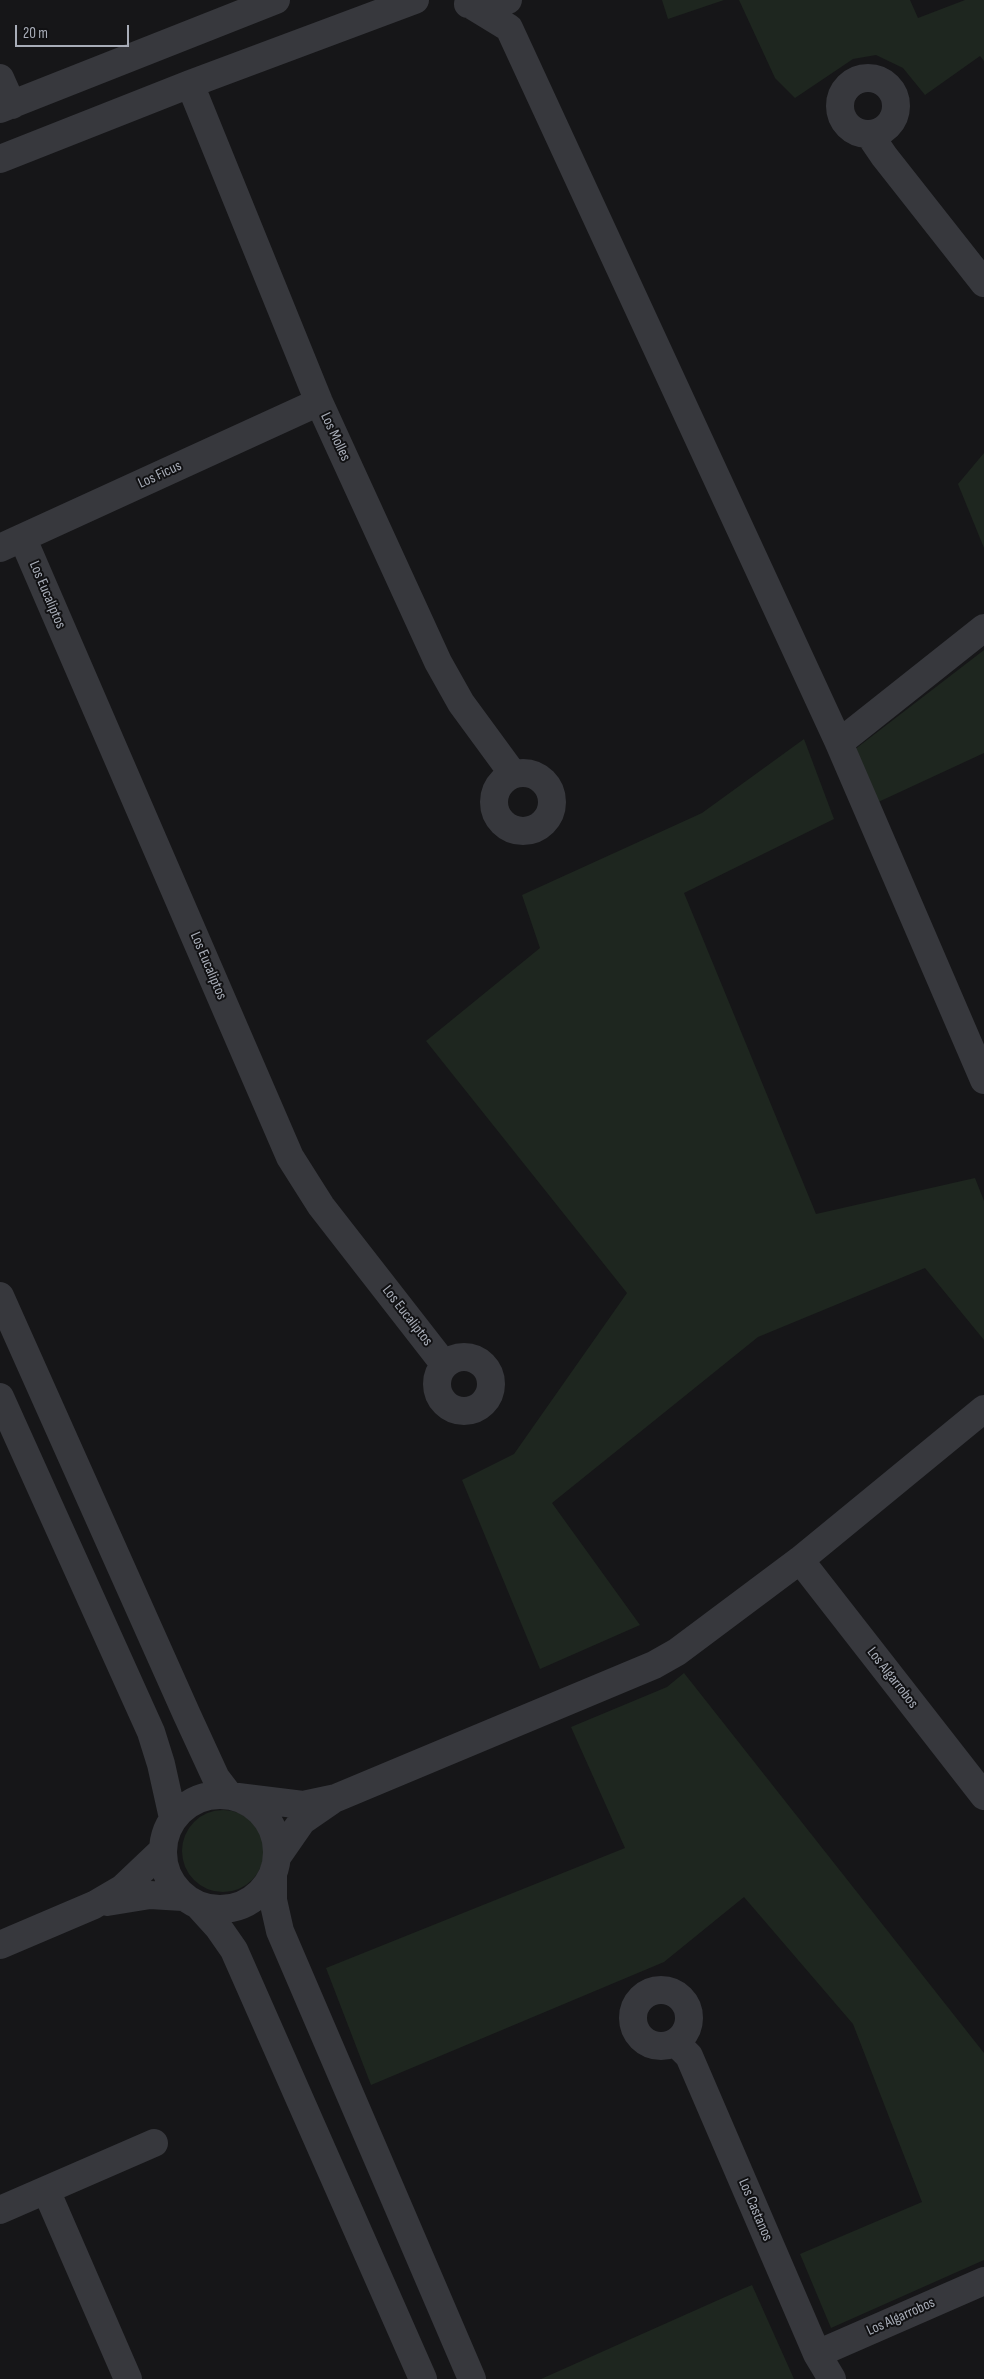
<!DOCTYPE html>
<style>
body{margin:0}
#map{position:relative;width:984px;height:2379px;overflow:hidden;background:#161618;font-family:"Sofia Sans Condensed",sans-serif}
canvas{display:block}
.scale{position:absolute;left:15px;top:25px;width:114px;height:22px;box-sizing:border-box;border:2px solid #a8adb8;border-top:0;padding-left:6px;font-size:15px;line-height:18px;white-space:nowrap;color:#a8adb8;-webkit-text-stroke:4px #111113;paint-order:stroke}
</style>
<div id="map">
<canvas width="984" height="2379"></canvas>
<div class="scale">20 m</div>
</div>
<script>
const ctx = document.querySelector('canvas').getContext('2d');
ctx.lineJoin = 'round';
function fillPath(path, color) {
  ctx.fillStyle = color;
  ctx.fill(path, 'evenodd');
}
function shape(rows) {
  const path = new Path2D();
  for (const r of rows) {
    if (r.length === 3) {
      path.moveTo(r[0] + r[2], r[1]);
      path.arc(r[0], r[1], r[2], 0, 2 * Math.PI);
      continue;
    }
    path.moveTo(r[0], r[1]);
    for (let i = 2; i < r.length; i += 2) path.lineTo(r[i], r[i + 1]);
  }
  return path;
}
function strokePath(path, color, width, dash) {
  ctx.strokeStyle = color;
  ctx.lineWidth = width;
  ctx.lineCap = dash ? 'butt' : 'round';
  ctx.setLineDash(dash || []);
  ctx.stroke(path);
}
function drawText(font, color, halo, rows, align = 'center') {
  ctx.font = font + ' "Sofia Sans Condensed",sans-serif';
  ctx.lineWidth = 4;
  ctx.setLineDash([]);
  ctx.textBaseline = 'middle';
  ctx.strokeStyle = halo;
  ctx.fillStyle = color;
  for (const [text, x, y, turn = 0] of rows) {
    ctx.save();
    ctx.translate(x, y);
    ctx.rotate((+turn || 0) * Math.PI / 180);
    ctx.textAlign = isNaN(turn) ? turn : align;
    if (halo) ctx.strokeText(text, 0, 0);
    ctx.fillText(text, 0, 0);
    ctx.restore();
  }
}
const green = shape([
 [662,0,724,0,668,19],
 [739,0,910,0,918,18,965,0,984,0,984,61,980,56,925,95,903,68,876,55,853,59,795,98,775,78],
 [984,453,984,548,958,484],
 [984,650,984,753,874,804,854,750],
 [804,739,834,819,684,893,816,1214,975,1178,984,1201,984,1340,925,1268,758,1337,552,1503,640,1625,540,1669,462,1480,514,1454,627,1293,426,1041,540,948,522,895,702,813],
 [684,1673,984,2053,984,2260,831,2328,800,2254,922,2202,853,2024,744,1897,664,1962,371,2085,326,1968,625,1848,571,1727,667,1687],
 [223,1851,41],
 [752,2285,794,2379,541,2379]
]);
const minor = shape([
 [468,4,490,6,508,0],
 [473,6,509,28,839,743,984,1080],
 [0,78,12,105],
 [868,106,28],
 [190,84,319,402,438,662,461,703,513,774],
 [0,109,276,0],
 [869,134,884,156,984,283],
 [0,159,190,84,415,0],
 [23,539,290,1157,321,1206,444,1364],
 [0,548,319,402],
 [839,743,984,628],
 [523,802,29],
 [0,1296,187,1715,216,1778,229,1795],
 [464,1384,27],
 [0,1397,151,1732,161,1764,173,1818],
 [800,1560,984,1796],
 [220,1852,57],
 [238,1797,303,1805,336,1798,654,1665,677,1652,800,1560,984,1409],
 [277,1857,302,1821,331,1801],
 [273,1875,273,1900,280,1931,472,2379],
 [107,1902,150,1895,183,1897],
 [198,1905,218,1927,234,1950,423,2379],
 [0,1945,94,1905,123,1888,162,1851],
 [661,2018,28],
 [676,2043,689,2056,817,2354,832,2379],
 [46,2190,128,2379],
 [0,2210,154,2143],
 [817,2354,984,2281]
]);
const streetNames = [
 ["Los Molles",335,437,65],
 ["Los Ficus",160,475,-25],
 ["Los Eucaliptos",47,595,67],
 ["Los Eucaliptos",208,966,67],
 ["Los Eucaliptos",407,1316,52],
 ["Los Algarrobos",892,1678,52],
 ["Los Castanos",755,2210,67],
 ["Los Algarrobos",901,2317,-24]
];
fillPath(green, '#1e261f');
strokePath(minor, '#37383d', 28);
drawText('15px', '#a8adb8', '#111113', streetNames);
</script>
